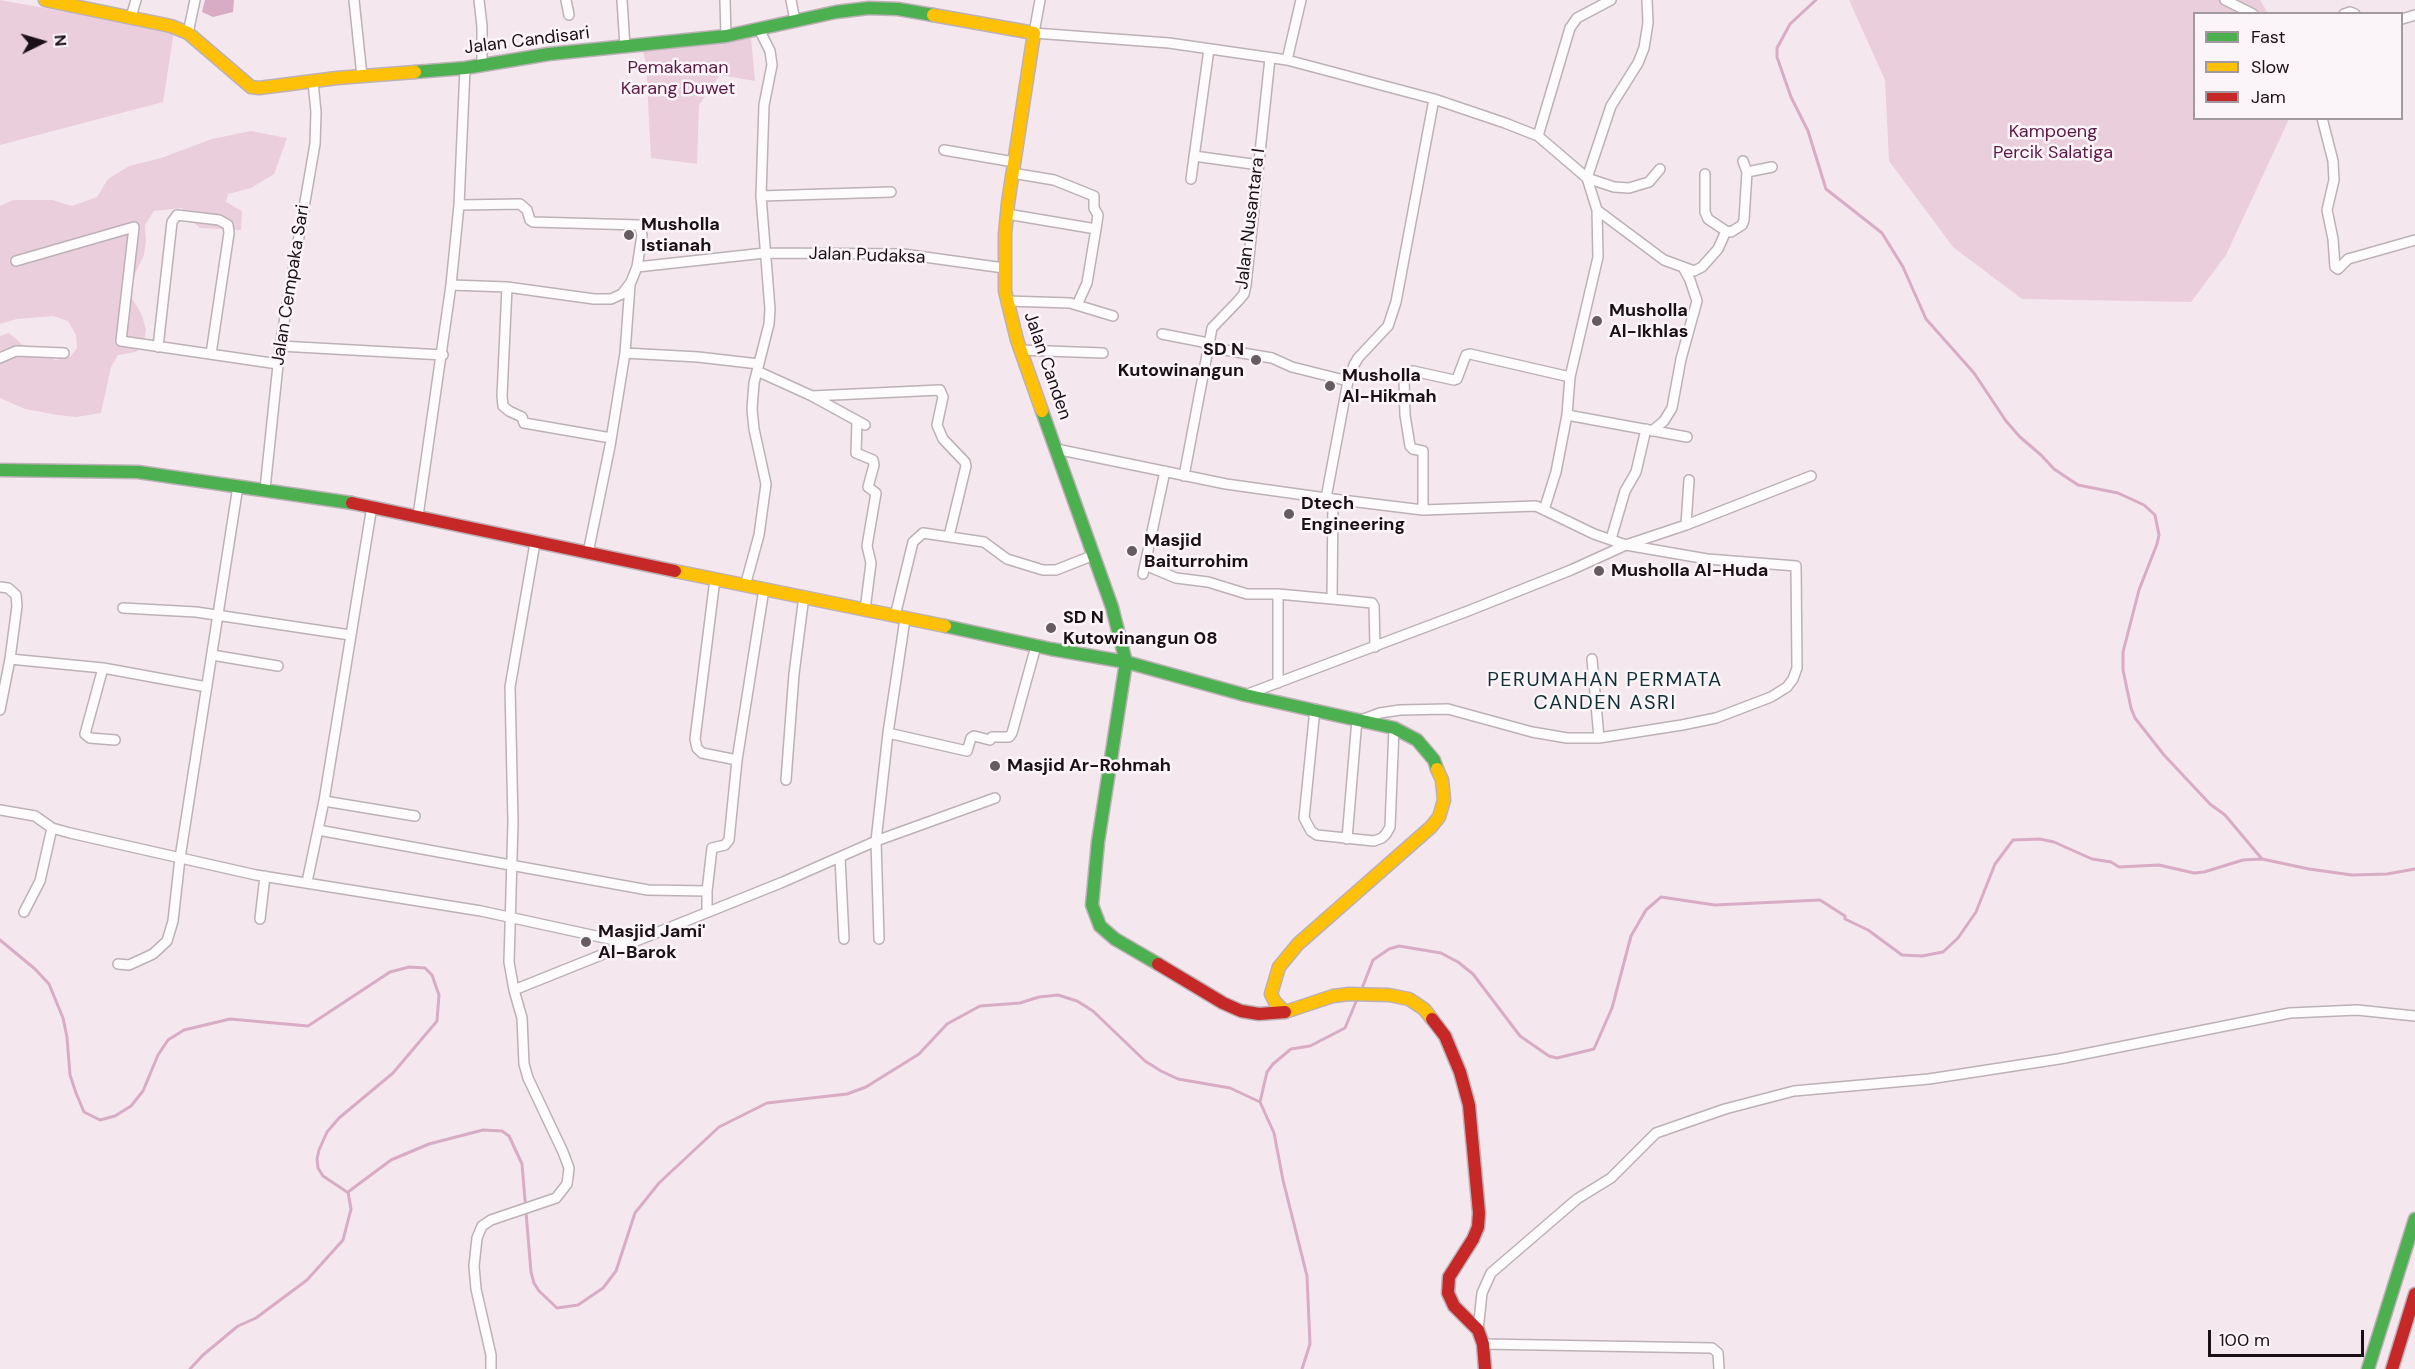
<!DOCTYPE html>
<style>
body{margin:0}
#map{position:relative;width:2415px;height:1369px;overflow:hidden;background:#f5e7ee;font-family:"DM Sans",sans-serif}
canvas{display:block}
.legend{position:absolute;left:2193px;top:12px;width:210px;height:108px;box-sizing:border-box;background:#fbf4f8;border:2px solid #a1999e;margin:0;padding:8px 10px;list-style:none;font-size:18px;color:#1b1016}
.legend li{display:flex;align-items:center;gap:12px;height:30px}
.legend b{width:30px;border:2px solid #a1999e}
.north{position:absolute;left:12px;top:12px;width:60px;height:60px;-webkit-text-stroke:4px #fbf4f8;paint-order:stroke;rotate:85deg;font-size:16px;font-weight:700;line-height:24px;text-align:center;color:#1b1016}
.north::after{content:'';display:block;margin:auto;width:21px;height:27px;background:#1b1016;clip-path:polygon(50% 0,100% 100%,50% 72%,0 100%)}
.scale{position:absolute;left:2208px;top:1330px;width:156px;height:27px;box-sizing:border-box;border:3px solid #1b1016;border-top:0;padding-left:8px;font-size:18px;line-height:21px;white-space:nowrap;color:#1b1016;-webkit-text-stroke:4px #fbf4f8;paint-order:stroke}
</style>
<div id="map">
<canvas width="2415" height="1369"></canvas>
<ul class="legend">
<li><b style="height:8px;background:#4caf50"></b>Fast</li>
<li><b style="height:8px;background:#ffc107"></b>Slow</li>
<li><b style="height:8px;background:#c62828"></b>Jam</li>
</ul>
<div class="north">N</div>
<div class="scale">100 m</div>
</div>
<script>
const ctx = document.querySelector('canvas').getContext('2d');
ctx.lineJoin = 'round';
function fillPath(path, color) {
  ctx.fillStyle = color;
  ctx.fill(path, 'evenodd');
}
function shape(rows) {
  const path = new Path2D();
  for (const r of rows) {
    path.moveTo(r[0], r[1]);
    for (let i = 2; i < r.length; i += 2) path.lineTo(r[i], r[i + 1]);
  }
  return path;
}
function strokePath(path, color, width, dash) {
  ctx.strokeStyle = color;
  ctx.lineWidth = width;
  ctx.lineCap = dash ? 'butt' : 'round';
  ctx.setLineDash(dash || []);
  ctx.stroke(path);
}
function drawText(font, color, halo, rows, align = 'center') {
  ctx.font = font + ' "DM Sans",sans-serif';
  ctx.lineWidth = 5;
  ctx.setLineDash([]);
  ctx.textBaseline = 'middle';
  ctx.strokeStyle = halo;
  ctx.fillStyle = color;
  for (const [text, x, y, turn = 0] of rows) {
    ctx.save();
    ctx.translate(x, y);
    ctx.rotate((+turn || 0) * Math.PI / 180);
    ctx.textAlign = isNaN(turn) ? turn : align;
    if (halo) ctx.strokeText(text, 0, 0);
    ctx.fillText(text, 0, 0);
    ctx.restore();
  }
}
const green = shape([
 [0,0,174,31,163,102,0,145],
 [1849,0,2260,0,2268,13,2194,14,2194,118,2289,119,2226,255,2191,302,2022,299,1953,247,1889,161,1885,80],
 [751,38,755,81,720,75,699,105,697,164,651,158,646,62,642,49],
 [251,131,287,138,274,174,251,188,228,194,226,202,242,211,241,230,200,228,186,217,182,208,154,211,145,225,146,241,144,255,127,290,141,313,146,329,144,342,136,352,118,355,111,367,101,413,76,417,57,415,25,409,0,398,0,336,9,333,24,346,55,360,70,357,77,348,76,335,68,321,53,316,17,319,0,324,0,206,13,200,52,200,72,206,97,197,108,179,129,166,161,158,212,139]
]);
const water = shape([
 [205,0,234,0,233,12,213,17,202,12]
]);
const stream = shape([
 [1816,0,1790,24,1777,48,1777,57,1791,97,1808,131,1826,189,1882,233,1903,267,1926,319,1974,373,2006,421,2020,437,2041,455,2054,469,2078,485,2118,493,2144,505,2155,515,2159,535,2157,544,2139,590,2123,652,2123,670,2131,708,2135,718,2164,755,2210,804,2225,815,2262,859],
 [0,940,35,969,49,984,63,1018,67,1037,70,1075,76,1093,84,1112,100,1120,115,1116,131,1106,143,1091,158,1055,168,1040,184,1030,230,1019,308,1026,390,972,409,967,425,968,432,975,439,995,437,1021,393,1073,339,1118,327,1132,319,1150,317,1159,318,1168,323,1176,347,1192],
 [1361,991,1373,960,1389,949,1399,946,1441,953,1458,962,1473,974,1520,1036,1549,1056,1557,1058,1594,1049,1612,1008,1631,936,1646,910,1661,897,1715,905,1820,900,1845,916,1845,919,1868,930,1902,955,1922,956,1943,952,1958,938,1976,912,1995,864,2013,840,2040,839,2054,842,2092,859,2111,862,2119,867,2159,865,2194,873,2204,872,2243,860,2262,859,2309,869,2352,875,2387,874,2415,869],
 [1260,1102,1267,1072,1273,1064,1291,1049,1310,1046,1345,1028,1358,997],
 [190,1369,203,1355,238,1326,256,1318,307,1280,343,1240,351,1209,348,1192,391,1160,429,1144,483,1130,502,1131,509,1136,522,1164,531,1272,534,1283,539,1291,557,1308,578,1305,603,1288,616,1271,635,1213,659,1183,719,1127,767,1103,847,1094,866,1087,919,1054,947,1024,980,1006,1020,1003,1039,997,1058,995,1077,1001,1093,1011,1145,1061,1161,1071,1178,1079,1230,1088,1260,1102,1274,1133,1283,1180,1307,1276,1310,1344,1302,1369]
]);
const street = shape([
 [354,0,362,76],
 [479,0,482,26,482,65],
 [566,0,569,15],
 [622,0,625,47],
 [725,0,726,36],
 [791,0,795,21],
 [1040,0,1034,33,1169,43,1287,60,1434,99,1505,123,1538,136,1587,178,1597,210,1598,257,1570,377,1567,415,1556,472,1544,510],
 [1647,0,1648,23,1644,48,1638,63,1611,106,1587,178,1614,187,1629,188,1649,182,1660,169],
 [2225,0,2253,14],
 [2344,14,2350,12,2355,14],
 [131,17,136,0],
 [2402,19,2415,15],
 [188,33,195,0],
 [1287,60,1301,0],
 [2322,118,2333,161,2334,180,2327,210,2333,239,2335,267,2338,269,2348,259,2415,240],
 [1538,136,1570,28,1577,18,1611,0],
 [944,150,1014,162],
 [1194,156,1259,165],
 [1747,172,1772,167],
 [1012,173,1054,180,1094,196,1094,208,1098,215,1096,229,1087,283,1077,305],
 [1705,174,1705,212,1708,219,1726,231,1731,232,1742,225,1744,220,1747,172,1743,161],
 [1191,179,1209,49],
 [761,196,891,192],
 [459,205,520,204,527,210,530,220,533,222,639,225,642,235,637,267],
 [1597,210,1664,260,1694,271,1702,267,1718,249,1726,231],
 [1007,214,1096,229],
 [16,261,134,227,121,341,278,364],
 [451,285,507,287,594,299,611,299,622,294,631,282,637,267,765,253,903,254,1004,268],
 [507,287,502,396,503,406,509,411,522,417,524,423,611,438],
 [1007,301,1070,303,1113,316],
 [1162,334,1208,343],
 [280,346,443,355],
 [158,347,172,222,177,215,219,220,228,225,229,233,211,354],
 [1207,347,1272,358,1292,367,1348,381],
 [1020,350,1103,353],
 [625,353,698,357,759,364],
 [0,358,16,351,64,353],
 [757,371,812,396,865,425],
 [812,396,940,390,943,397,937,425,943,439,965,462,966,466,949,536],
 [1567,415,1687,437],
 [857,421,856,453,873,460,874,465,868,487,876,493,867,546,871,563,865,610],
 [1652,431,1664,421,1672,408,1681,359,1697,301,1690,280,1684,269],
 [1056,449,1226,484,1333,499,1423,510,1536,506,1594,534,1626,545,1707,559,1796,566,1797,668,1793,679,1787,687,1771,697,1716,718,1682,725,1599,738,1567,738,1532,732,1448,709,1400,710,1380,713,1361,720],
 [1184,476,1212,328,1238,301,1244,294,1246,285,1270,58],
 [265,489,280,346,315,144,316,112,313,82],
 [1326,498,1348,381,1354,365,1358,358,1388,326,1396,302,1434,99],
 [1423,510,1423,451,1413,449,1410,446,1405,415,1404,380,1409,372,1413,371,1454,380,1457,379,1466,355,1470,354,1570,377],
 [418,516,451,285,459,205,465,68],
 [1686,525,1689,480],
 [1611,539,1625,491,1636,472,1646,429],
 [588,553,610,446,625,353,630,285],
 [1145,565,1176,578,1208,582,1247,594,1278,594],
 [1143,574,1165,471],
 [715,579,695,739,697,748,702,753,737,760],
 [745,586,759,535,766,484,754,429,752,409,754,383,769,324,770,309,761,196,764,105,772,65,770,51,759,29],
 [0,587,8,588,16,595,17,606,10,659,0,710],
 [1332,599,1372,603,1374,606,1375,647],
 [123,608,196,612,350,635],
 [895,616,913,542,923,533,984,542,1007,559,1043,570,1056,570,1094,555],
 [212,655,278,666],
 [10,659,103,668,207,687],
 [1592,659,1599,738],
 [103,668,85,734,90,738,115,740],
 [1278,683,1278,594,1332,599,1333,499],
 [1245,695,1468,611,1571,570,1626,545,1686,525,1811,476],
 [1315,709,1304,818,1311,831,1317,835,1374,841,1382,838,1386,834,1390,827,1394,728],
 [888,733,967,751,971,738,974,736,990,740,992,737,1009,737,1012,733,1036,646],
 [786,780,794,674,804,596],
 [324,801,415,816],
 [0,810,35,816,52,828,70,833,256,875,481,911,628,943],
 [318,830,648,890,707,891],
 [1347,839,1357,719],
 [840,857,844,939],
 [307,882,324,801,372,506],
 [707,911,707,891,712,848,725,845,729,840,737,760,764,589],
 [24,912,40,881,52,828],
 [260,919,265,876],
 [879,939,876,841,888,733,905,619],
 [118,964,129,965,153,954,167,941,173,921,180,858,238,486],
 [514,990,783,882,876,841,995,798],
 [1478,1330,1482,1293,1491,1273,1577,1199,1611,1178,1656,1133,1725,1109,1794,1091,1929,1079,2059,1059,2290,1013,2357,1010,2415,1016],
 [1483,1344,1712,1348,1718,1353,1719,1369],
 [491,1369,491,1355,476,1289,474,1266,477,1238,482,1226,491,1220,556,1198,567,1184,568,1177,569,1168,563,1152,528,1078,524,1064,522,1018,514,990,509,962,513,822,510,687,535,543]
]);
const fast = shape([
 [415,72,465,68,549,54,726,36,836,12,869,8,898,9,933,15],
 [1042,411,1112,607,1126,662,1098,842,1092,905,1100,926,1115,939,1158,964],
 [0,470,138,472,352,503],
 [945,626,1051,649,1126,662,1245,695,1394,728,1417,740,1434,760,1437,769],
 [2368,1369,2415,1219]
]);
const slow = shape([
 [45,0,171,26,188,33,251,87,259,88,337,78,415,72],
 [933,15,1034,33,1008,203,1005,234,1005,291,1017,340,1042,411],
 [675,571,945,626],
 [1432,1019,1424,1009,1409,999,1389,995,1349,994,1333,996,1285,1012,1275,1002,1271,994,1279,967,1298,944,1431,827,1439,817,1444,800,1442,780,1437,769]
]);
const jam = shape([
 [352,503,675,571],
 [1158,964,1223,1003,1241,1011,1259,1014,1285,1012],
 [1432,1019,1445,1036,1460,1072,1469,1105,1479,1213,1478,1227,1473,1239,1449,1277,1448,1293,1454,1306,1478,1330,1483,1344,1485,1369],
 [2392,1369,2415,1294]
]);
const markers = [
 [629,235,6,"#675b62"],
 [1597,321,6,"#675b62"],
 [1256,360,6,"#675b62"],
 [1330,386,6,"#675b62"],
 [1289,514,6,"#675b62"],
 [1132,551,6,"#675b62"],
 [1599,571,6,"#675b62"],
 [1051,628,6,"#675b62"],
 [995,766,6,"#675b62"],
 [586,942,6,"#675b62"]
];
const streetNames = [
 ["Jalan Candisari",527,41,-7],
 ["Jalan Nusantara I",1251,219,-83],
 ["Jalan Pudaksa",867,256,2],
 ["Jalan Cempaka Sari",291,285,-81],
 ["Jalan Canden",1047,366,71]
];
const parkNames = [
 ["Pemakaman",678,68],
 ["Karang Duwet",678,89],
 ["Kampoeng",2053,132],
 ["Percik Salatiga",2053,153]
];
const poiNames = [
 ["Musholla",641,225],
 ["Istianah",641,246],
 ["Musholla",1609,311],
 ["Al-Ikhlas",1609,332],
 ["SD N",1244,350,"right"],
 ["Kutowinangun",1244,371,"right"],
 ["Musholla",1342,376],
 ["Al-Hikmah",1342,397],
 ["Dtech",1301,504],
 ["Engineering",1301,525],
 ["Masjid",1144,541],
 ["Baiturrohim",1144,562],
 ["Musholla Al-Huda",1611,571],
 ["SD N",1063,618],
 ["Kutowinangun 08",1063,639],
 ["Masjid Ar-Rohmah",1007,766],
 ["Masjid Jami'",598,932],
 ["Al-Barok",598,953]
];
const neighbourhoodNames = [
 ["PERUMAHAN PERMATA",1605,681],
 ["CANDEN ASRI",1605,704]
];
fillPath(green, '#ebcedc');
fillPath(water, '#d9acc5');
strokePath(stream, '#d9acc5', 3);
strokePath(street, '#bcb1b6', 12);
strokePath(fast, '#bcb1b6', 15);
strokePath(slow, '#bcb1b6', 15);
strokePath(jam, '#bcb1b6', 15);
strokePath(street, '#fefbfc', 9);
strokePath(fast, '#4caf50', 12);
strokePath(slow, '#ffc107', 12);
strokePath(jam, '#c62828', 12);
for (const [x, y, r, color] of markers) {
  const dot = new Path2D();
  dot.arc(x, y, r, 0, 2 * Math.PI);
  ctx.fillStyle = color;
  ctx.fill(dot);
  strokePath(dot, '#fbf4f8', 2);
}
drawText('18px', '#1b1016', '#fbf4f8', streetNames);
drawText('18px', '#5d1944', '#fbf4f8', parkNames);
drawText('bold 18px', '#1b1016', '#fbf4f8', poiNames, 'left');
ctx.letterSpacing = '1.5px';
drawText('20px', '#103038', '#fbf4f8', neighbourhoodNames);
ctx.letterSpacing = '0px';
</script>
